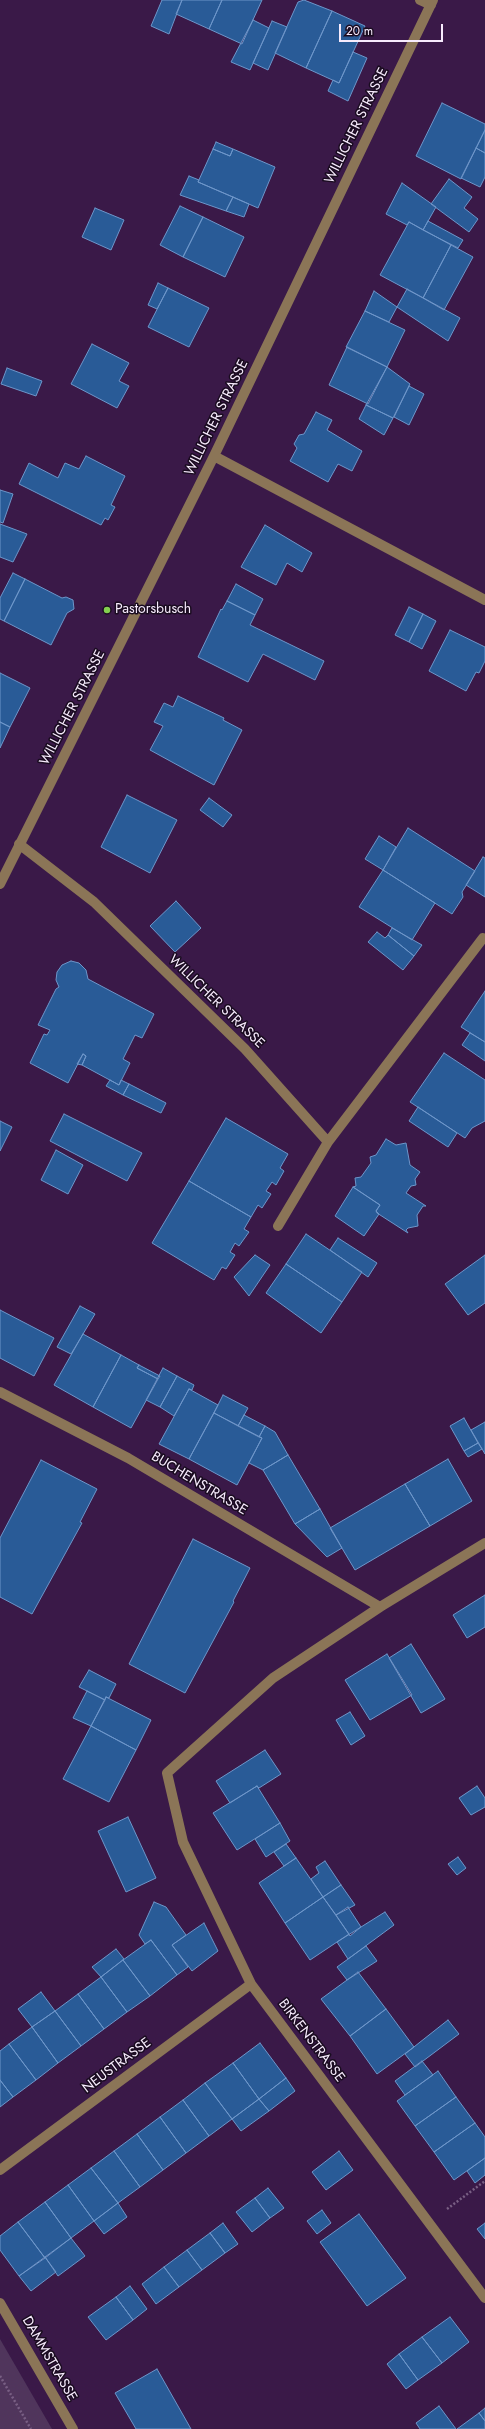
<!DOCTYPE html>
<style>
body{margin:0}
#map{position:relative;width:485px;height:2429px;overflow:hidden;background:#3a1948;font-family:Jost,sans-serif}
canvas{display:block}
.scale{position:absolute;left:339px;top:24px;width:104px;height:18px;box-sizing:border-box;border:2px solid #f7ebfd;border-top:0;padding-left:5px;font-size:12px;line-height:14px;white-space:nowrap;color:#f7ebfd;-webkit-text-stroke:3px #1a0c20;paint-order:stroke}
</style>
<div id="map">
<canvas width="485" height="2429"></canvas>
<div class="scale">20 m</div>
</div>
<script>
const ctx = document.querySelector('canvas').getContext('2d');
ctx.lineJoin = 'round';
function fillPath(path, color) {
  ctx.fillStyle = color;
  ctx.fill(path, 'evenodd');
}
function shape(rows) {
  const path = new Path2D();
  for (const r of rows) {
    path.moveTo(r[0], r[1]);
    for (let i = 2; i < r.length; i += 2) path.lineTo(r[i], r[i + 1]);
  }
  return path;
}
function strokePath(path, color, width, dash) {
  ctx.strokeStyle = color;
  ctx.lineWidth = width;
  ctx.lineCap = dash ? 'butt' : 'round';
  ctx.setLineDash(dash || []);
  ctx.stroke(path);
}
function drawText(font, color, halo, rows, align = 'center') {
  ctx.font = font + ' Jost,sans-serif';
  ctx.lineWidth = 3;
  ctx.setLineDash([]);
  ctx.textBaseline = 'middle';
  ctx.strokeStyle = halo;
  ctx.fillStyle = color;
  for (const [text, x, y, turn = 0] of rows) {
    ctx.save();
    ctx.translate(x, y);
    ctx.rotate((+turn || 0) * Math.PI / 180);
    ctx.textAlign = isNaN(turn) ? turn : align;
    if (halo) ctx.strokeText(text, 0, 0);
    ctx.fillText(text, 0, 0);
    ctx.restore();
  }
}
const green = shape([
 [0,2339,52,2429,0,2429]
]);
const building = shape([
 [162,0,182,0,169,34,151,26,162,0],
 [182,0,222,0,209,29,176,14,182,0],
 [222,0,262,0,242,44,209,29,222,0],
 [304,0,332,11,306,68,275,53,298,2,304,0],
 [332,11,365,26,339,83,306,68,332,11],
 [253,20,269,28,250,70,231,62,253,20],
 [272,21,287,27,268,70,253,63,272,21],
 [353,52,367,58,348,101,328,91,333,80,339,83,353,52],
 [442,103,485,124,485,130,461,179,416,156,442,103],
 [485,130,485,153,476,148,485,130],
 [216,142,233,149,230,156,213,149,216,142],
 [476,148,485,153,485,177,480,187,461,178,476,148],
 [213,149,230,156,233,149,275,167,258,208,198,182,213,149],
 [189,176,199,180,198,182,233,197,226,211,180,195,189,176],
 [449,179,472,197,464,208,478,219,469,232,431,204,449,179],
 [402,183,436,207,423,230,409,222,407,225,386,214,402,183],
 [233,197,249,204,244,217,226,211,233,197],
 [180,206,203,217,183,257,160,245,180,206],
 [95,208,124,220,111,250,82,237,95,208],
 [203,217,244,237,225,277,183,257,203,217],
 [428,221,463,240,458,248,423,230,428,221],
 [409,222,451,245,423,298,380,275,409,222],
 [451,245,473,257,444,310,423,298,451,245],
 [158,283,168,288,157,309,148,305,158,283],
 [168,288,209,308,189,347,148,327,168,288],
 [407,289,460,318,448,341,397,307,407,289],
 [374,291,397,307,389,322,365,311,374,291],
 [365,311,405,330,387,367,346,347,365,311],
 [92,344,129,363,119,381,129,386,117,408,71,384,92,344],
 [347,347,387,367,368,404,329,385,347,347],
 [387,367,410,384,393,418,366,405,387,367],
 [7,368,42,381,36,396,1,384,7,368],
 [409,386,424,394,409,425,394,417,409,386],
 [366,405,393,418,384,435,359,419,366,405],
 [316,412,332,420,327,430,362,451,352,471,338,464,328,482,290,461,297,448,294,444,299,435,304,434,316,412],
 [86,456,125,476,111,505,115,507,108,520,105,518,101,525,19,484,29,463,58,478,65,463,79,469,86,456],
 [0,490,13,494,3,523,0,522,0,490],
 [0,524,27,534,13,562,0,557,0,524],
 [265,525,312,553,302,572,287,563,276,585,241,567,265,525],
 [13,573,25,579,4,621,0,619,0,598,13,573],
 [25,579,62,598,66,597,73,600,74,609,67,613,51,645,4,621,25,579],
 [236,584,263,599,255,615,227,601,236,584],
 [227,601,255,615,250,625,324,661,315,680,263,654,248,682,198,657,221,609,222,610,227,601],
 [409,607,423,614,409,642,395,635,409,607],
 [423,614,436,621,422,649,409,642,423,614],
 [450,630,485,647,485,661,479,673,476,672,466,691,429,671,450,630],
 [0,673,30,688,10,727,0,722,0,673],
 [178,696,224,718,223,720,242,730,214,785,150,750,163,726,154,722,164,703,173,707,178,696],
 [0,722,10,727,0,748,0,722],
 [127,795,177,820,150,873,101,847,127,795],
 [209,798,232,815,223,827,200,810,209,798],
 [408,828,475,871,462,892,463,897,452,914,383,870,408,828],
 [379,836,396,847,383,870,365,859,379,836],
 [483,857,485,858,485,897,466,885,483,857],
 [383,870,435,903,412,940,359,907,383,870],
 [176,901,201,928,175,952,150,926,176,901],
 [392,928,422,945,414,956,388,935,392,928],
 [377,932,385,938,388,935,414,956,403,970,368,942,377,932],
 [71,961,79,963,86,970,88,979,154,1014,142,1038,135,1035,123,1059,130,1063,119,1085,82,1065,86,1056,83,1054,68,1083,30,1063,44,1034,47,1035,50,1030,38,1025,56,989,59,987,56,980,57,972,62,965,71,961],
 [485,991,485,1042,461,1027,485,991],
 [470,1033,485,1042,485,1061,462,1045,470,1033],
 [444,1053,485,1080,485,1121,472,1128,465,1138,410,1102,444,1053],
 [83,1054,86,1056,82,1065,77,1064,83,1054],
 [110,1080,119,1085,121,1080,129,1084,123,1095,106,1086,110,1080],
 [129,1084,166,1103,161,1113,123,1095,129,1084],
 [418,1107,457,1133,448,1147,409,1121,418,1107],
 [64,1114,142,1153,127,1181,50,1141,64,1114],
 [226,1118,288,1154,280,1168,284,1171,276,1185,272,1182,266,1191,271,1194,262,1208,258,1205,251,1217,189,1181,226,1118],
 [0,1121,12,1127,0,1151,0,1121],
 [386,1139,396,1145,406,1143,410,1165,420,1172,415,1179,416,1185,411,1186,406,1193,426,1206,423,1206,417,1215,418,1226,408,1228,406,1230,408,1233,377,1213,376,1211,380,1205,353,1187,356,1186,355,1178,361,1177,371,1163,370,1157,376,1155,386,1139],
 [56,1150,83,1165,68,1194,41,1180,56,1150],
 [189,1181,251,1217,244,1229,249,1232,239,1246,235,1243,230,1252,235,1255,226,1269,222,1267,214,1280,152,1243,189,1181],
 [353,1187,380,1205,376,1211,379,1214,364,1236,335,1216,353,1187],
 [306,1234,362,1272,342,1302,286,1264,306,1234],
 [338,1238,377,1263,368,1277,330,1250,338,1238],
 [255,1255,270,1265,249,1296,234,1277,255,1255],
 [485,1255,485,1303,468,1315,445,1284,485,1255],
 [286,1264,342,1302,321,1333,266,1293,286,1264],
 [80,1306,95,1314,71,1354,57,1347,80,1306],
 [0,1310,54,1338,34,1376,0,1358,0,1310],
 [83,1334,121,1355,93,1407,54,1385,83,1334],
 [121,1355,139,1365,137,1368,158,1379,131,1428,93,1407,121,1355],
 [139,1365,160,1376,158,1379,137,1368,139,1365],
 [163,1368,177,1376,160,1407,146,1400,163,1368],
 [177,1376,194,1385,192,1390,189,1389,174,1416,160,1407,177,1376],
 [189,1389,218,1405,189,1459,159,1444,189,1389],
 [223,1395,248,1408,238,1426,214,1413,223,1395],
 [214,1413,262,1438,237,1485,189,1459,214,1413],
 [244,1415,265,1426,259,1437,238,1426,244,1415],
 [464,1418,478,1443,464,1451,450,1426,464,1418],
 [485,1422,485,1454,471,1430,485,1422],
 [265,1426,275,1432,288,1455,263,1470,249,1463,262,1438,259,1437,265,1426],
 [478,1443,482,1449,468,1457,464,1451,478,1443],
 [288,1455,320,1509,295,1524,263,1470,288,1455],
 [448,1459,472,1501,430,1526,405,1484,448,1459],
 [41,1460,97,1489,80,1522,82,1523,32,1614,0,1597,0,1538,41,1460],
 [405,1484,430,1526,355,1570,330,1528,405,1484],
 [320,1509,342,1548,327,1557,295,1524,320,1509],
 [193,1539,250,1568,233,1601,234,1602,185,1693,129,1664,193,1539],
 [485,1595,485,1627,467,1638,453,1615,485,1595],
 [411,1644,445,1699,421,1713,389,1658,411,1644],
 [387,1654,412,1695,370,1720,345,1680,387,1654],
 [89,1670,116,1684,109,1698,106,1697,105,1700,79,1687,89,1670],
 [87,1691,105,1700,91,1726,73,1718,87,1691],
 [106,1697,151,1720,136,1750,91,1726,106,1697],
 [350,1712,365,1736,351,1745,336,1720,350,1712],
 [91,1726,136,1750,109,1802,63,1779,91,1726],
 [265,1750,281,1774,259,1788,257,1786,230,1803,216,1781,265,1750],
 [257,1786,280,1823,237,1850,213,1813,257,1786],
 [477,1786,485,1798,485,1807,471,1815,459,1798,477,1786],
 [128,1817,156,1878,126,1892,98,1831,128,1817],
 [280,1823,290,1841,266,1857,255,1839,280,1823],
 [286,1844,296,1858,284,1866,274,1852,286,1844],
 [458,1857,466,1868,457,1875,448,1864,458,1857],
 [296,1858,323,1897,285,1923,259,1883,296,1858],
 [325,1861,341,1885,323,1897,311,1879,319,1873,316,1867,325,1861],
 [341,1885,355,1905,336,1915,323,1897,341,1885],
 [323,1897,349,1934,310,1960,285,1923,323,1897],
 [154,1902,166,1907,186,1935,172,1945,188,1967,177,1975,151,1940,145,1944,139,1935,154,1902],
 [348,1907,361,1927,350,1936,336,1915,348,1907],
 [385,1912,394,1925,348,1959,337,1942,385,1912],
 [204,1923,218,1951,192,1971,172,1945,204,1923],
 [151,1940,177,1975,150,1996,123,1960,151,1940],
 [366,1946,377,1961,347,1980,337,1967,366,1946],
 [116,1949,124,1959,101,1977,92,1967,116,1949],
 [123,1960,150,1996,127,2012,101,1977,123,1960],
 [358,1972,386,2009,350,2036,321,1999,358,1972],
 [101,1977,127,2012,104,2029,78,1994,101,1977],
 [41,1992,55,2011,32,2027,18,2009,41,1992],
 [78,1994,104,2029,81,2046,55,2011,78,1994],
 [386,2009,414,2047,377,2074,350,2036,386,2009],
 [55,2011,81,2046,58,2063,32,2027,55,2011],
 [448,2020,459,2034,415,2067,405,2054,448,2020],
 [32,2027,58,2063,36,2080,9,2044,32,2027],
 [260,2043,286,2078,259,2099,233,2063,260,2043],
 [9,2044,36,2080,13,2097,0,2080,0,2051,9,2044],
 [422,2061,433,2075,405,2095,395,2081,422,2061],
 [233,2063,259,2099,232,2119,205,2083,233,2063],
 [438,2071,456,2097,415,2126,397,2101,438,2071],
 [286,2078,295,2091,269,2111,259,2099,286,2078],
 [0,2080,13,2097,0,2107,0,2080],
 [205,2083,232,2119,209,2136,183,2100,205,2083],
 [456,2097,475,2123,434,2152,415,2126,456,2097],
 [259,2099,269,2111,241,2131,232,2119,259,2099],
 [183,2100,209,2136,186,2153,160,2117,183,2100],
 [160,2117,186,2153,163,2170,137,2134,160,2117],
 [475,2123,485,2137,485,2158,454,2180,434,2152,475,2123],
 [137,2134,163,2170,140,2187,114,2151,137,2134],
 [114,2151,140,2187,118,2203,91,2168,114,2151],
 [339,2151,353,2170,326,2190,312,2172,339,2151],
 [485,2158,485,2175,475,2183,467,2171,485,2158],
 [91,2168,118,2203,94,2221,68,2185,91,2168],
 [68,2185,94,2221,71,2238,45,2202,68,2185],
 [268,2188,284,2208,270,2218,255,2198,268,2188],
 [255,2198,270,2218,252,2232,236,2212,255,2198],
 [45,2202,71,2238,45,2258,18,2222,45,2202],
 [118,2203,127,2217,104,2234,94,2221,118,2203],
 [322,2210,331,2223,317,2234,307,2221,322,2210],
 [359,2214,406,2278,367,2306,320,2242,359,2214],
 [18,2222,45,2258,19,2276,0,2250,0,2236,18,2222],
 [223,2223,238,2244,225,2253,210,2233,223,2223],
 [485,2223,485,2239,477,2229,485,2223],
 [210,2233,225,2253,202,2270,187,2250,210,2233],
 [71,2238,85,2256,58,2276,45,2257,71,2238],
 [187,2250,202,2270,179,2287,164,2267,187,2250],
 [45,2257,56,2272,31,2291,19,2276,45,2257],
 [164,2267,179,2287,156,2304,142,2284,164,2267],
 [130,2286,147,2309,133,2320,116,2297,130,2286],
 [116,2297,133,2320,106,2340,88,2317,116,2297],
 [450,2317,469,2342,442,2363,422,2337,450,2317],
 [422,2337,442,2363,418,2380,399,2354,422,2337],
 [399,2354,418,2380,406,2389,387,2364,399,2354],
 [157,2369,191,2429,136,2429,115,2393,157,2369],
 [439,2406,456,2429,420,2429,416,2423,439,2406],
 [485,2408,485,2421,479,2413,485,2408],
 [479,2413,485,2421,485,2429,457,2429,479,2413]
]);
const path = shape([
 [447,2209,485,2181],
 [0,2376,31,2429]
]);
const minor = shape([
 [420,0,431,5],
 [214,456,485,600],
 [19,844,94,902,245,1049,328,1142,483,938],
 [0,884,214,456,433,0],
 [278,1226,328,1142],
 [0,1392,128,1458,380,1607],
 [485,1543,380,1607,273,1678,167,1773,183,1842,251,1984,485,2298],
 [0,2170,251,1984],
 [0,2303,73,2429]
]);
const markers = [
 [107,610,4,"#83d04f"]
];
const streetNames = [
 ["WILLICHER STRASSE",357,126,-64],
 ["WILLICHER STRASSE",217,418,-64],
 ["WILLICHER STRASSE",73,708,-63],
 ["WILLICHER STRASSE",216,1002,44],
 ["BUCHENSTRASSE",199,1484,31],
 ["BIRKENSTRASSE",311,2041,53],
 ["NEUSTRASSE",117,2066,-37],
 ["DAMMSTRASSE",49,2359,60]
];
const poiNames = [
 ["Pastorsbusch",115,610]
];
fillPath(green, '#50355c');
fillPath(building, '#295b97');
strokePath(building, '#6d96ca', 1);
strokePath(path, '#795f84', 2.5, [2, 2]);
strokePath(minor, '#8b7557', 10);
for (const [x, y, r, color] of markers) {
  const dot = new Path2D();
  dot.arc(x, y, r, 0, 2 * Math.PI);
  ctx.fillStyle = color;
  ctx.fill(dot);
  strokePath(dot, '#1a0c20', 1.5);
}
drawText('14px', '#f7ebfd', '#1a0c20', streetNames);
drawText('14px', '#f7ebfd', '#1a0c20', poiNames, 'left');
</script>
